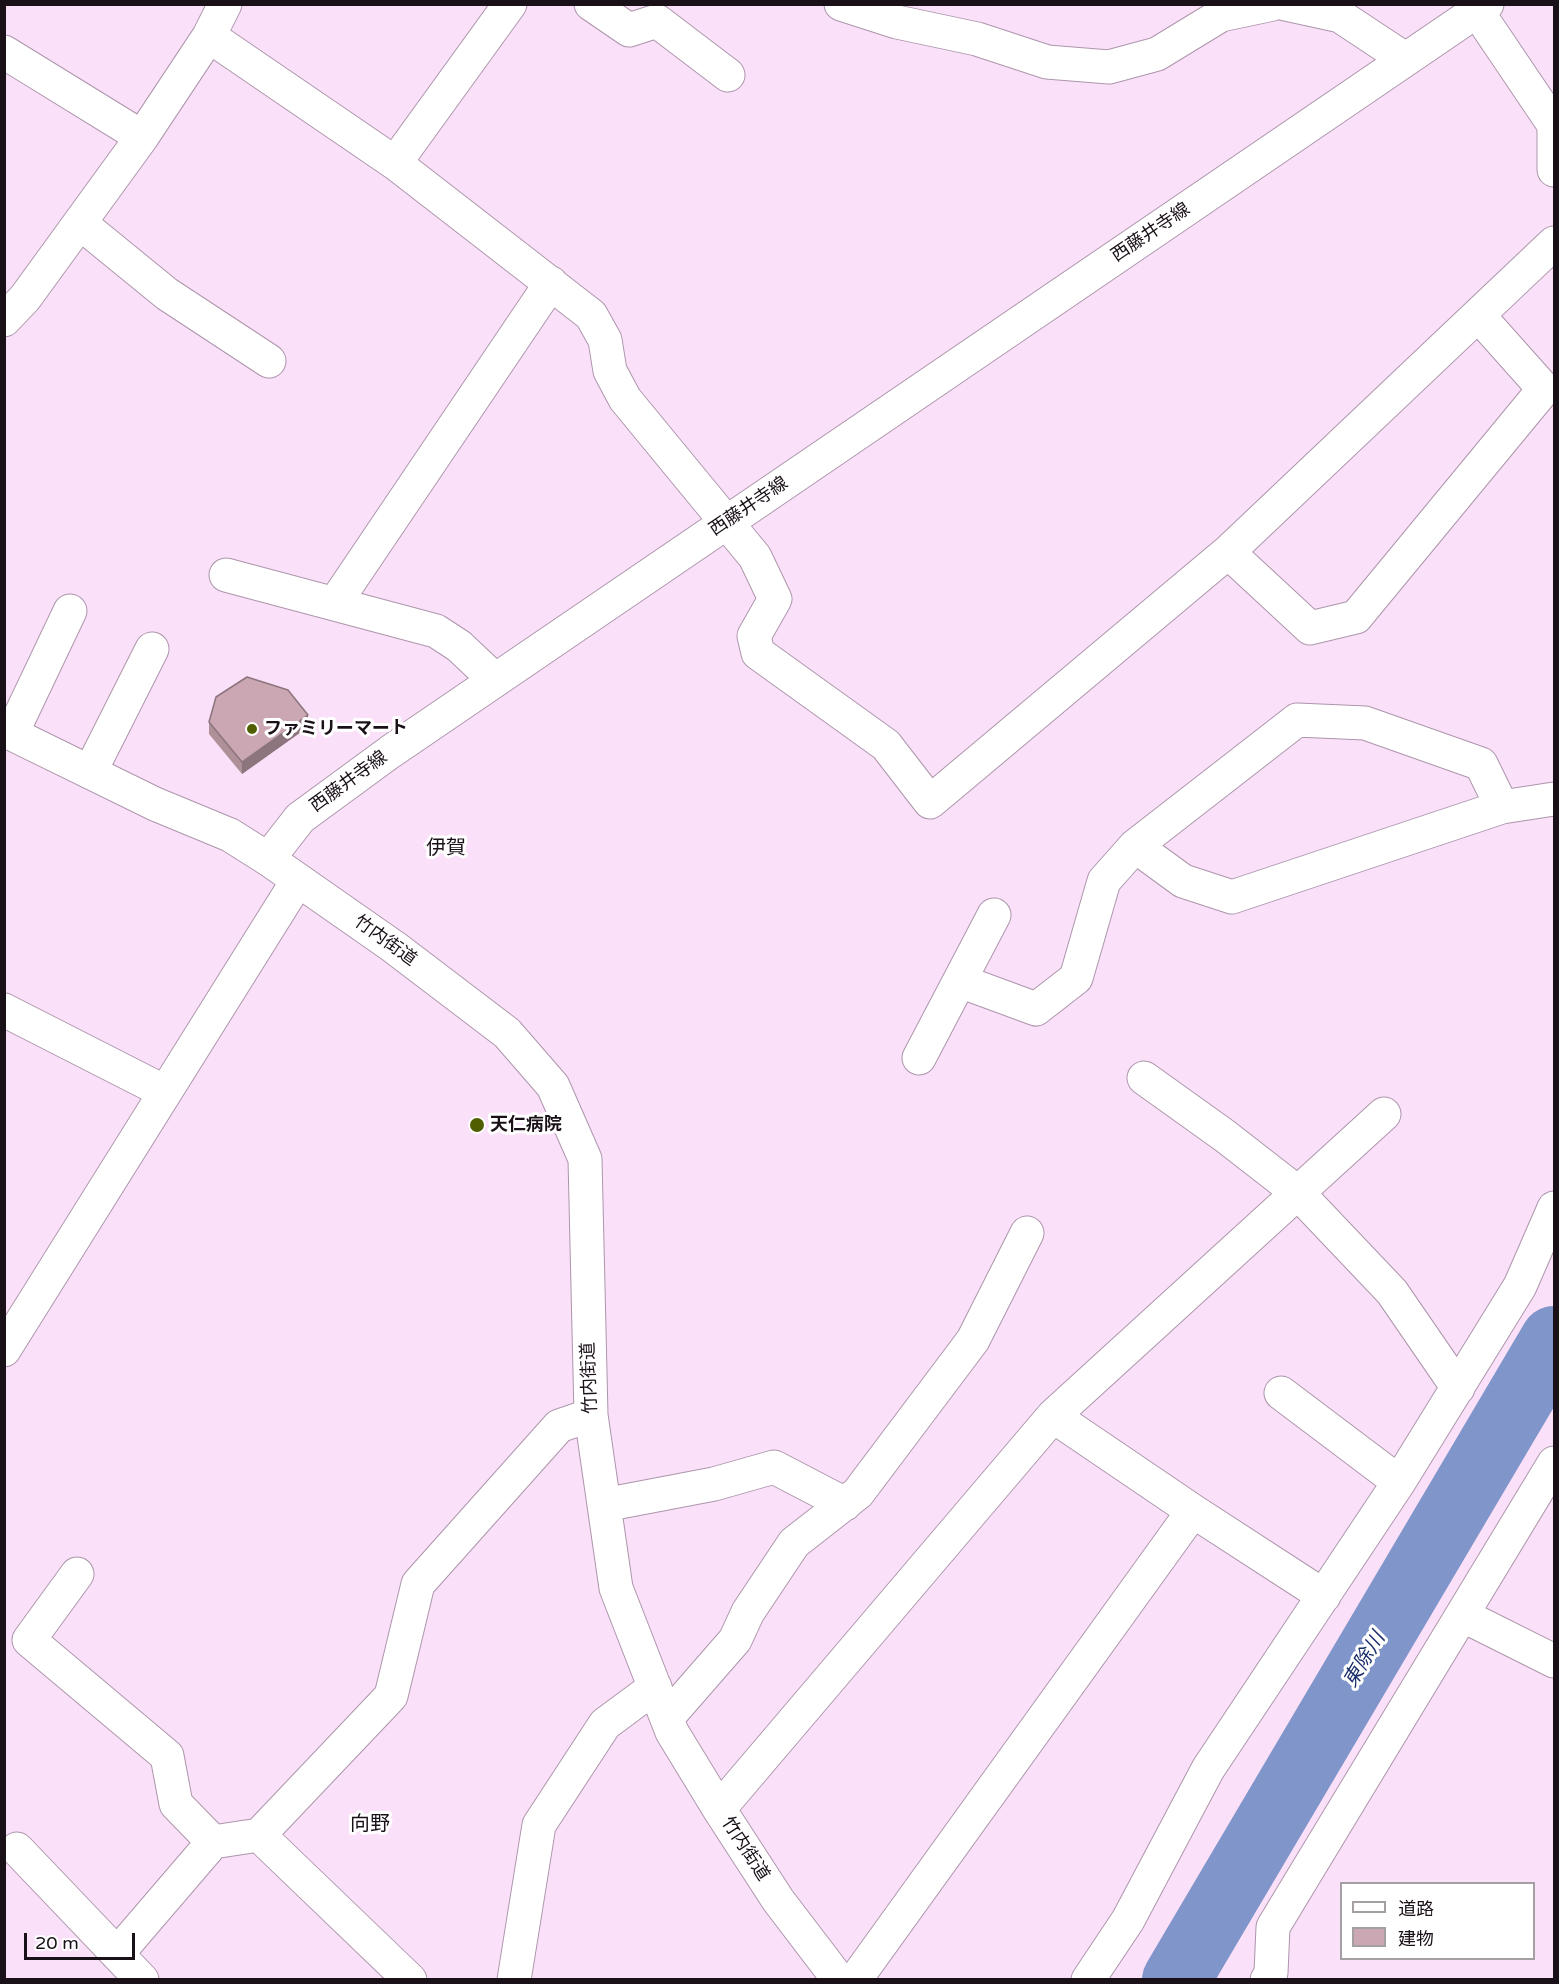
<!DOCTYPE html>
<meta charset="utf-8">
<style>
body{margin:0}
#map{position:relative;width:1559px;height:1984px;overflow:hidden;background:#fae0f8;font-family:"Varela Round","Noto Sans JP",sans-serif}
canvas{display:block}
.frame{position:absolute;inset:0;border:6px solid #191018;pointer-events:none}
.legend{position:absolute;left:1340px;top:1882px;width:195px;height:78px;box-sizing:border-box;background:#fff;border:2px solid #a39fa3;margin:0;padding:8px 10px;list-style:none;font-size:18px;color:#191018}
.legend li{display:flex;align-items:center;gap:12px;height:30px}
.legend b{width:30px;border:2px solid #a39fa3}
.scale{position:absolute;left:24px;top:1933px;width:111px;height:27px;box-sizing:border-box;border:3px solid #191018;border-top:0;padding-left:8px;font-size:18px;line-height:21px;white-space:nowrap;color:#191018;-webkit-text-stroke:4px #fff;paint-order:stroke}
</style>
<div id="map">
<canvas width="1559" height="1984"></canvas>
<div class="frame"></div>
<ul class="legend">
<li><b style="height:8px;background:#fff"></b>道路</li>
<li><b style="height:16px;background:#caa7b2"></b>建物</li>
</ul>
<div class="scale">20 m</div>
</div>
<script>
const ctx = document.querySelector('canvas').getContext('2d');
ctx.lineJoin = 'round';
function shape(rows) {
  const path = new Path2D();
  for (const r of rows) {
    path.moveTo(r[0], r[1]);
    for (let i = 2; i < r.length; i += 2) path.lineTo(r[i], r[i + 1]);
  }
  return path;
}
function strokePath(path, color, width, dash) {
  ctx.strokeStyle = color;
  ctx.lineWidth = width;
  ctx.lineCap = dash ? 'butt' : 'round';
  ctx.setLineDash(dash || []);
  ctx.stroke(path);
}
function fillPath(path, color) {
  ctx.fillStyle = color;
  ctx.fill(path, 'evenodd');
}
function drawText(font, color, halo, rows, align = 'center') {
  ctx.font = font + ' "Varela Round","Noto Sans JP",sans-serif';
  ctx.lineWidth = 6;
  ctx.setLineDash([]);
  ctx.textBaseline = 'middle';
  ctx.strokeStyle = halo;
  ctx.fillStyle = color;
  for (const [text, x, y, turn = 0] of rows) {
    ctx.save();
    ctx.translate(x, y);
    ctx.rotate((+turn || 0) * Math.PI / 180);
    ctx.textAlign = isNaN(turn) ? turn : align;
    if (halo) ctx.strokeText(text, 0, 0);
    ctx.fillText(text, 0, 0);
    ctx.restore();
  }
}
const river = shape([
 [1176,1980,1554,1340]
]);
const minor = shape([
 [591,4,629,30,657,21,728,75],
 [841,4,897,22,977,39,1047,62,1109,67,1157,54,1221,15,1273,4],
 [1285,4,1340,16,1405,59],
 [1477,11,1554,125,1554,170],
 [209,36,395,163,591,315,605,340,610,371,625,399,755,557,775,599,754,636,758,653,886,745,930,802,1228,552,1554,243],
 [4,52,142,137],
 [395,163,510,4],
 [80,223,167,294,269,361],
 [4,320,25,298,142,137,209,36,225,4],
 [1228,552,1310,628,1356,617,1544,389,1478,315],
 [226,575,436,631,459,646,495,680],
 [335,603,551,283],
 [12,733,70,611],
 [90,772,152,649],
 [1135,846,1183,881,1232,897,1502,807,1554,799],
 [268,859,394,947,507,1033,553,1086,585,1159,591,1415,616,1588,672,1732,719,1809,778,1900,839,1980],
 [960,981,1036,1009,1076,978,1104,881,1135,846,1297,720,1365,723,1481,764,1502,807],
 [4,1010,165,1092],
 [919,1058,994,915],
 [1144,1078,1225,1136,1297,1192,1392,1292,1458,1388],
 [4,1350,298,880],
 [1281,1393,1399,1482],
 [1053,1416,1193,1511,1324,1596],
 [604,1505,714,1484,774,1467,845,1504],
 [77,1574,29,1640,167,1756,176,1804,213,1842],
 [1462,1615,1554,1661],
 [667,1718,735,1640,748,1612,794,1543,858,1493,973,1340,1027,1233],
 [719,1809,1053,1416,1384,1114],
 [259,1835,410,1980],
 [17,1849,142,1980],
 [117,1954,213,1842,259,1835,391,1696,418,1584,559,1426,591,1415],
 [514,1980,539,1825,605,1724,655,1687],
 [855,1980,1193,1511],
 [1088,1980,1128,1920,1208,1769,1399,1482,1520,1286,1554,1208],
 [1267,1980,1271,1973,1273,1927,1554,1463]
]);
const major = shape([
 [4,730,155,804,230,835,268,859,300,818,390,752,1487,4]
]);
const wall = shape([
 [209,722,308,727,242,774,209,734]
]);
const shadedWall = shape([
 [308,715,308,727,242,774,242,762]
]);
const building = shape([
 [247,677,288,690,308,715,242,762,209,722,216,697,247,677]
]);
const markers = [
 [252,729,6,"#505e00"],
 [477,1125,8,"#505e00"]
];
const streetNames = [
 ["西藤井寺線",1151,233,-34],
 ["西藤井寺線",749,507,-34],
 ["西藤井寺線",349,782,-36],
 ["竹内街道",385,941,36],
 ["竹内街道",590,1378,-92],
 ["竹内街道",745,1849,57]
];
const poiNames = [
 ["ファミリーマート",264,729],
 ["天仁病院",490,1125]
];
const neighbourhoodNames = [
 ["伊賀",446,849],
 ["向野",370,1825]
];
const waterNames = [
 ["東除川",1365,1660,-59]
];
strokePath(river, '#8095ca', 68);
strokePath(minor, '#ad96ac', 35);
strokePath(major, '#ad96ac', 35);
strokePath(minor, '#fff', 33);
strokePath(major, '#fff', 33);
fillPath(wall, '#ae9099');
fillPath(shadedWall, '#8d757d');
fillPath(building, '#caa7b2');
strokePath(building, '#8d757d', 1.5);
for (const [x, y, r, color] of markers) {
  const dot = new Path2D();
  dot.arc(x, y, r, 0, 2 * Math.PI);
  ctx.fillStyle = color;
  ctx.fill(dot);
  strokePath(dot, '#fff', 2);
}
drawText('18px', '#191018', '#fff', streetNames);
drawText('bold 18px', '#191018', '#fff', poiNames, 'left');
drawText('20px', '#191018', '#fff', neighbourhoodNames);
drawText('italic 20px', '#1a2d6b', '#fff', waterNames);
</script>
